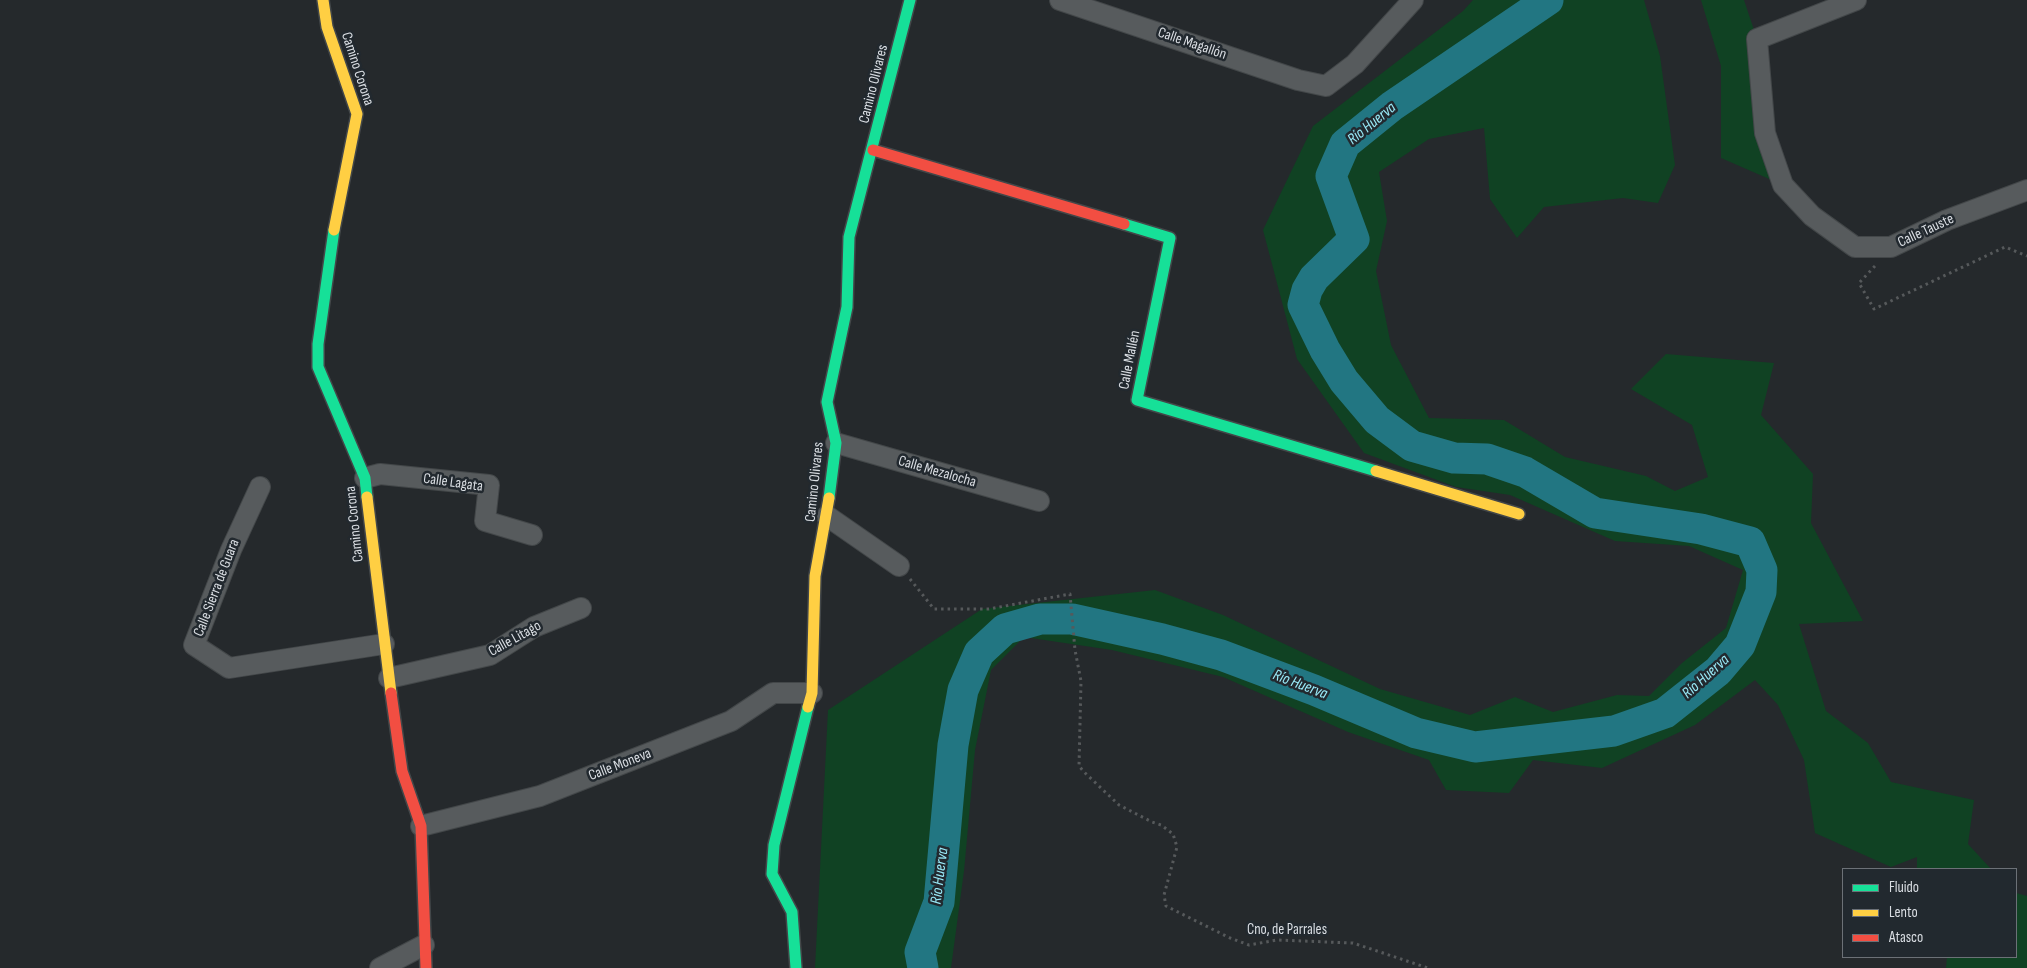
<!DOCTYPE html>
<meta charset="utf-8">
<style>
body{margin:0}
#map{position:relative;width:2027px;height:968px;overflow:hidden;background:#25292c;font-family:"Sofia Sans Condensed",sans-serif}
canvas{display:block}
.legend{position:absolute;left:1842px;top:868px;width:175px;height:90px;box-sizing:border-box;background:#22292f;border:1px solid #6c7177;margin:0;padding:6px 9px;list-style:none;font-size:15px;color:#dadee3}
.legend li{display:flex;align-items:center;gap:10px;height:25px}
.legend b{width:25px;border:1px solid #6c7177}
</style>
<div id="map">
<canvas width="2027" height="968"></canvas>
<ul class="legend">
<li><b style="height:6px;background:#16e098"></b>Fluido</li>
<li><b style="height:6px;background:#ffcf43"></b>Lento</li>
<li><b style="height:6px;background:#f24e42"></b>Atasco</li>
</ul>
</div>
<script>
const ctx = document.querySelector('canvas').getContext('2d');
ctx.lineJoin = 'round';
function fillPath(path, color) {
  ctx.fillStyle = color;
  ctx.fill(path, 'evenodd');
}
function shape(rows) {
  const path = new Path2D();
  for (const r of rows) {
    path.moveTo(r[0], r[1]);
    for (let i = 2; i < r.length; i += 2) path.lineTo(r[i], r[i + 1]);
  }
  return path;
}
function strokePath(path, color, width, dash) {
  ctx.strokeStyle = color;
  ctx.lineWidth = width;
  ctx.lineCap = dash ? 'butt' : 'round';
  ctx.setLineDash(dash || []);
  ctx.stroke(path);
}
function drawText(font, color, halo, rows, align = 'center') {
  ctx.font = font + ' "Sofia Sans Condensed",sans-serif';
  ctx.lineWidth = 5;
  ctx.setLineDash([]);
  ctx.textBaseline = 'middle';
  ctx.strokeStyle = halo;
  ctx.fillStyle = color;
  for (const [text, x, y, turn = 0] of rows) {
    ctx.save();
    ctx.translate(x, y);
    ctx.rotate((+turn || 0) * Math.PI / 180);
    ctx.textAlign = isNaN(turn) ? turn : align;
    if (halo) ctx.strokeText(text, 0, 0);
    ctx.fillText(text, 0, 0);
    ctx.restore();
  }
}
const green = shape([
 [1473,0,1644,0,1660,56,1675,165,1658,203,1623,198,1544,207,1517,238,1490,199,1484,128,1429,139,1379,172,1387,221,1376,271,1391,345,1429,418,1504,420,1565,457,1646,476,1675,491,1708,477,1692,425,1631,389,1666,354,1774,363,1761,415,1813,474,1811,523,1863,621,1799,624,1826,711,1868,743,1891,782,1974,800,1968,844,1991,869,1917,869,1917,857,1891,867,1815,833,1804,760,1778,705,1755,680,1695,725,1602,768,1533,760,1509,793,1446,790,1429,760,1348,732,1223,677,1112,650,1024,637,991,670,975,750,964,871,951,968,815,968,828,710,982,609,1155,590,1223,615,1380,689,1470,715,1515,697,1553,712,1617,695,1649,696,1682,663,1726,628,1743,570,1689,546,1615,541,1510,495,1456,487,1364,453,1297,359,1263,230,1313,126,1463,11],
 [1701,0,1744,0,1757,39,1783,185,1721,158,1721,66],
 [2016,893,2027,896,2027,968,1946,968,1947,957,2016,957]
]);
const river = shape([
 [923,968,920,952,939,902,953,745,963,690,979,653,1005,629,1040,619,1072,619,1162,639,1221,655,1314,690,1416,733,1475,747,1614,731,1665,713,1718,671,1740,645,1761,592,1762,570,1750,542,1701,529,1595,513,1525,472,1487,459,1454,458,1412,446,1377,420,1344,381,1325,350,1303,305,1307,290,1314,278,1354,239,1331,176,1345,144,1392,106,1548,0]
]);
const path = shape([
 [1875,266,1859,283,1874,309,2005,247,2027,256],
 [910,579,934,609,989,609,1070,594,1075,650,1081,681,1079,766,1084,772,1119,805,1152,822,1161,825,1173,834,1177,847,1164,895,1166,906,1230,938,1249,945,1277,940,1353,943,1428,968]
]);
const street = shape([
 [1060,0,1298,80,1326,86,1355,64,1413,0],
 [1856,0,1757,39,1765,133,1783,185,1812,216,1855,247,1891,247,1947,220,2027,190],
 [836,443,1039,501],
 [365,478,380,474,489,485,485,521,532,535],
 [260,487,231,550,194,645,229,668,384,644],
 [827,516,899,566],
 [389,678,490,655,534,627,581,608],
 [421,826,540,796,731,721,773,693,812,693],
 [380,968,424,945]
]);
const fast = shape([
 [1124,224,1170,238,1137,400,1376,471],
 [334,230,318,344,318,367,365,478,367,497],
 [829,498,836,443,827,402,847,307,849,237,910,0],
 [796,968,792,912,772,874,774,845,808,707]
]);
const slow = shape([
 [323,0,327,27,357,114,334,230],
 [1376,471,1519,514],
 [367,497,391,693],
 [808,707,812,693,815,576,829,498]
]);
const jam = shape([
 [873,150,1124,224],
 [391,693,402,771,421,826,426,968]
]);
const streetNames = [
 ["Calle Magallón",1192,44,19],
 ["Camino Corona",357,69,72],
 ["Camino Olivares",874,84,-76],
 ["Calle Tauste",1926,231,-25],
 ["Calle Mallén",1130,360,-79],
 ["Calle Mezalocha",937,472,16],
 ["Camino Olivares",815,482,-84],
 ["Calle Lagata",453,483,8],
 ["Camino Corona",355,524,-96],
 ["Calle Sierra de Guara",217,588,-69],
 ["Calle Litago",515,639,-29],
 ["Calle Moneva",620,765,-21],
 ["Cno, de Parrales",1287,930]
];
const waterNames = [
 ["Río Huerva",1372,124,-39],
 ["Río Huerva",1706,677,-42],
 ["Río Huerva",1300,685,21],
 ["Río Huerva",940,876,-83]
];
fillPath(green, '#104223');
strokePath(river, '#227682', 31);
strokePath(street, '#434749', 22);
strokePath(fast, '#434749', 14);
strokePath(slow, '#434749', 14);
strokePath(jam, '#434749', 14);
strokePath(path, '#56595b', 3, [2.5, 4]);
strokePath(street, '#575b5d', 20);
strokePath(fast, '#16e098', 11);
strokePath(slow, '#ffcf43', 11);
strokePath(jam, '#f24e42', 11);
drawText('15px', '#dadee3', '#22292f', streetNames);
drawText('italic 16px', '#9aebf9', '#22292f', waterNames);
</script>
